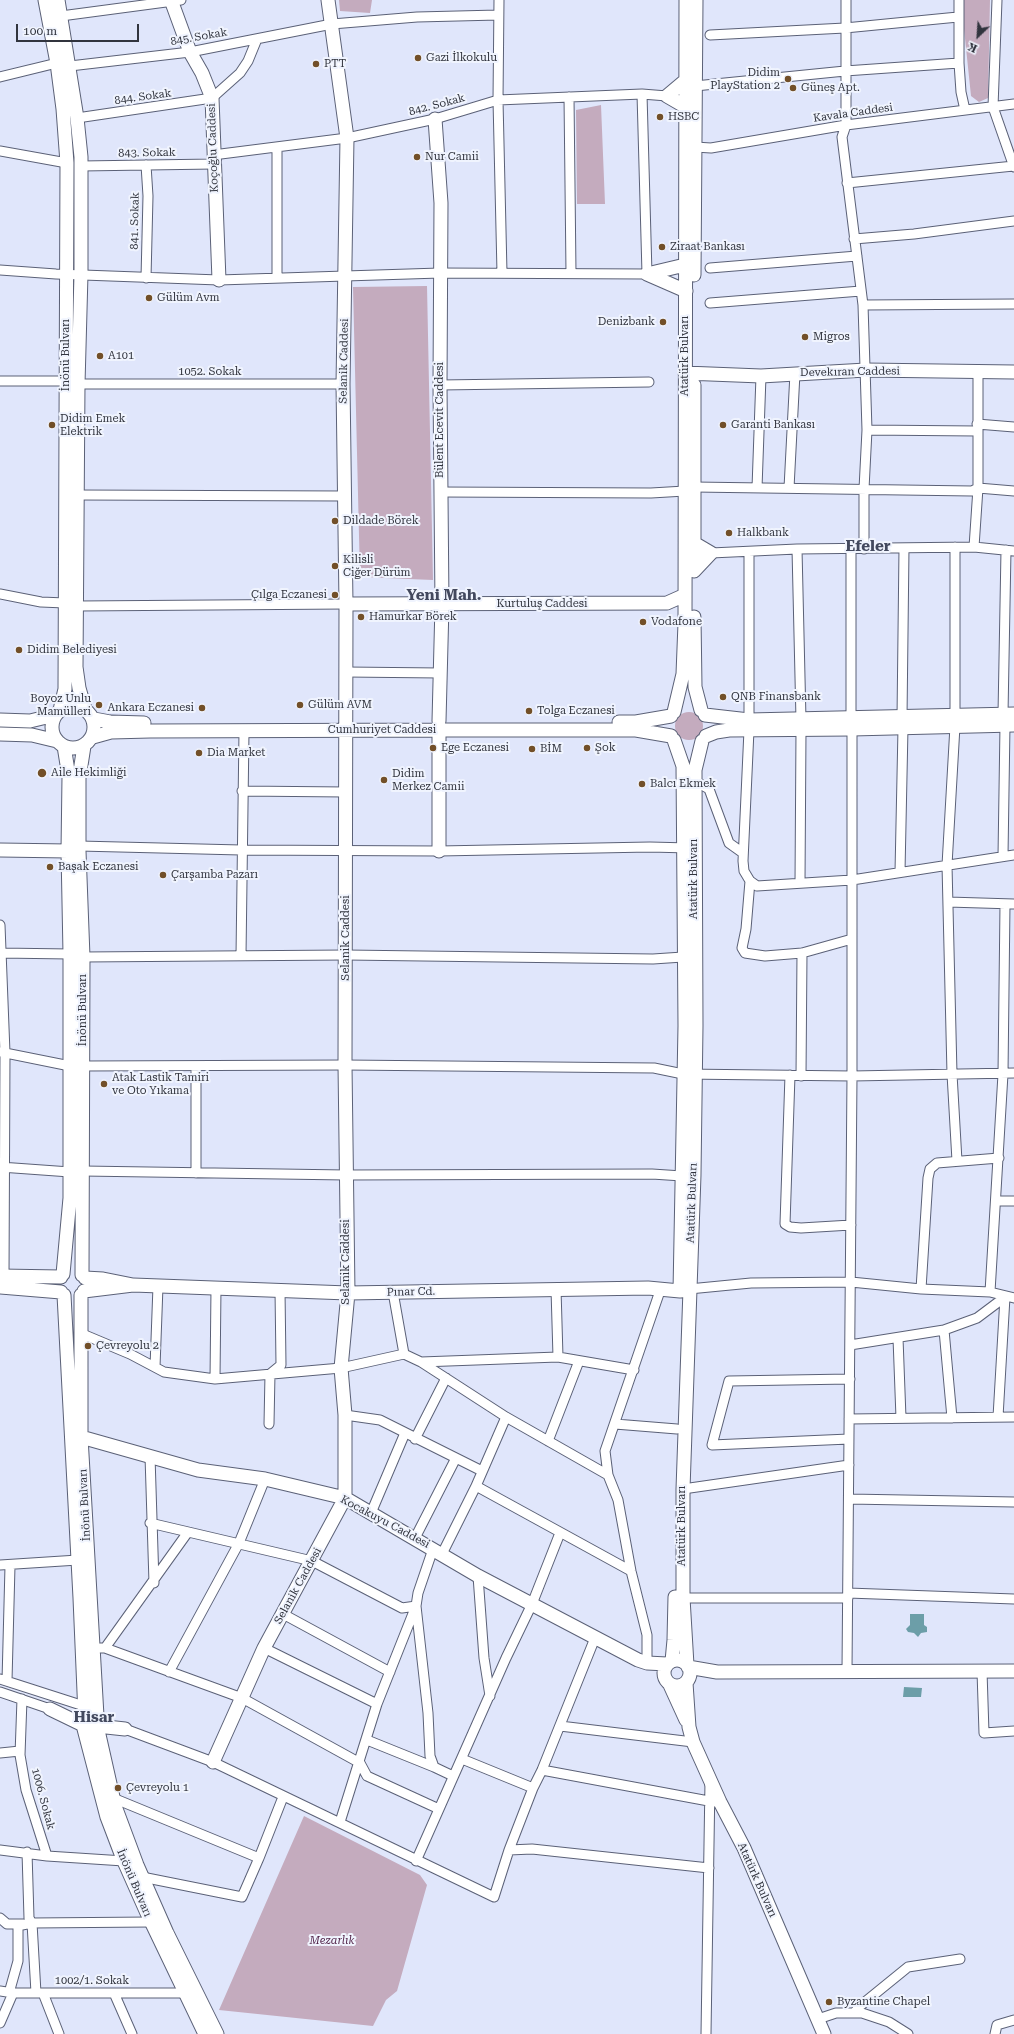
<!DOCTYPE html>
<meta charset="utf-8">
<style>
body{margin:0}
#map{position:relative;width:1014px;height:2034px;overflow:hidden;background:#e0e6fb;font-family:"Roboto Serif",serif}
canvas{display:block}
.north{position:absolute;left:958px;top:16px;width:40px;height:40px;-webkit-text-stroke:3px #f0f4fe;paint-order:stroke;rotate:205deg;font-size:11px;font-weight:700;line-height:16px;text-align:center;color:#31343e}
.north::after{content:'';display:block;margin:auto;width:14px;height:18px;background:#31343e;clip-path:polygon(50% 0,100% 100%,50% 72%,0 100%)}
.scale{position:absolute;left:16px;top:24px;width:123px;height:18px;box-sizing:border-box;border:2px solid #31343e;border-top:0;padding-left:5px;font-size:12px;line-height:14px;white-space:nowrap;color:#31343e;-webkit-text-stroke:3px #f0f4fe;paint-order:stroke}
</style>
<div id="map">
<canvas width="1014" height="2034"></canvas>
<div class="north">K</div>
<div class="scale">100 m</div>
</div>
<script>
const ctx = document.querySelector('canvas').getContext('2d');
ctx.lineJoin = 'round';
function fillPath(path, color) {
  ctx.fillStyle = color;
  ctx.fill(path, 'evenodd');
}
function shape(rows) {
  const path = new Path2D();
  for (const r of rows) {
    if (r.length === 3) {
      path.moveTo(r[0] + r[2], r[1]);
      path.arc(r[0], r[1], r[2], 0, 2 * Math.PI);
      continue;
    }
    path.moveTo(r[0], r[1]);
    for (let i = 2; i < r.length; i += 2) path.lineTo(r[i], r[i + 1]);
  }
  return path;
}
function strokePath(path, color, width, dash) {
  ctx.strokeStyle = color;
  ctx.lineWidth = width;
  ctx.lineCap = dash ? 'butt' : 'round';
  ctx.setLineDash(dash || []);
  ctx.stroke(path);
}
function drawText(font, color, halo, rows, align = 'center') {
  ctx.font = font + ' "Roboto Serif",serif';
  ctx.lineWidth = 4;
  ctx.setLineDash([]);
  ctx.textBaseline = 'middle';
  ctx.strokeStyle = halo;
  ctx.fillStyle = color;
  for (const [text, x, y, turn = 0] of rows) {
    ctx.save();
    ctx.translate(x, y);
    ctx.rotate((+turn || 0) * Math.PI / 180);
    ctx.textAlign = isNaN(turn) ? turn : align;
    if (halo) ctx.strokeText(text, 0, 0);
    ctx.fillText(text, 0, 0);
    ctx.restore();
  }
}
const green = shape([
 [339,0,372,0,370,13,340,11],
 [961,0,990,0,988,98,979,102,971,96],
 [601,105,605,204,577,204,576,110],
 [427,286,433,580,360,577,353,287],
 [689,726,14],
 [304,1816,420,1875,427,1885,397,1991,386,2000,373,2026,219,2010]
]);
const water = shape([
 [910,1614,924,1614,924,1625,927,1627,927,1632,921,1633,918,1637,914,1633,908,1632,906,1629,910,1625],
 [904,1687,922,1688,921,1697,903,1697]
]);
const street = shape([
 [499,0,498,100,502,273],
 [846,0,846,125,842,137,863,305,867,430,864,489,864,549],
 [959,0,959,63,961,92,965,110],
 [997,0,993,107,1014,167],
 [61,16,181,0],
 [710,35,845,28,958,17],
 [70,66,190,52,332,24,417,17,498,15],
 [0,77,57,63],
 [695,86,845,71,959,63],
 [569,97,571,273],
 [77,118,212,98,240,73,248,61,257,39],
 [695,147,711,148,846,125,1014,104],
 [0,151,67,163],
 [213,155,347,138,435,119,498,100,642,94,667,96],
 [81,166,214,164],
 [847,183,1014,166],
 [854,239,914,234,1014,221],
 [710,268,857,256],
 [0,270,56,274,219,280,440,273,647,274,642,94],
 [146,278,148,196,146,165],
 [277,278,277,147],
 [710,303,861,291],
 [863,305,1014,304],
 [0,381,66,381],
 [78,384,343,384],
 [440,385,649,382],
 [977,424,1014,427],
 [867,430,977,431],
 [694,487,972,491,978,488,1014,491],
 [757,488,761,376],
 [789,488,795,373],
 [440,492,651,493,685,491],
 [78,495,345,496],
 [974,547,978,488,978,372],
 [797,549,801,720],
 [851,549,851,719],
 [749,552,749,720],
 [711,553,797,549,974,547,1014,551],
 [0,594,41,602,65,603],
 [78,606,346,604],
 [346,672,440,673],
 [1003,714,1006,550],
 [955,715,955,547],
 [902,718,904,548],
 [955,726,947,865,952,1074,957,1161],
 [749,730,743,861,744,871,750,881,757,886,852,880,1014,855],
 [695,781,709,789,729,843,743,853],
 [242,791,346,792],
 [79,846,241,850,439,851,650,847,689,848],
 [1003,856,1005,725],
 [900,872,903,728],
 [750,881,746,929,742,948,745,953,765,956,802,953,852,939],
 [800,883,801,730],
 [948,902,1014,904],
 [0,925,5,1053,4,1276],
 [0,953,70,954],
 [241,956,244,731],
 [83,957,346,955,653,959,683,957],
 [0,1052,70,1066],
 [83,1066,345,1065,654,1068,683,1074,852,1076,1014,1073],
 [196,1066,196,1173],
 [790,1075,785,1224,790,1227,801,1228,851,1225],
 [801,1076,802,953],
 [0,1167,70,1172],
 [83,1171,346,1175,652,1174,682,1176],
 [996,1201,1014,1201],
 [556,1289,558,1357],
 [689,1289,751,1283,851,1282,921,1289,990,1292,1014,1298],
 [921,1289,928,1178,930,1169,937,1163,999,1158],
 [393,1292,404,1354],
 [990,1292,1003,1074,1005,904],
 [944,1330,952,1418],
 [80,1333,130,1354,164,1372,215,1379,341,1368,404,1354,421,1362,506,1417,608,1475],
 [898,1338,901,1418],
 [850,1345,944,1330,977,1318,1005,1297],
 [421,1362,558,1357,634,1370],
 [155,1367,158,1286],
 [215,1379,216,1288],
 [345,1415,380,1420,482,1471],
 [998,1417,1005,1297],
 [849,1419,1014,1417],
 [269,1424,270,1374,281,1365,280,1290],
 [615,1424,677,1429],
 [415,1439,446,1378],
 [849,1439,712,1445,729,1381,850,1379],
 [548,1441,579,1361],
 [150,1456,154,1583],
 [476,1486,631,1571],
 [683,1489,849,1465],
 [849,1499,1014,1502],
 [371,1513,405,1433],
 [150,1523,312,1561,402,1608,416,1606,377,1704,340,1822],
 [415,1538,456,1458],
 [433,1549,418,1593,416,1606,428,1713,430,1756,434,1767,453,1776],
 [442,1554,476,1486,506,1417],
 [0,1565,78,1560],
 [478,1576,484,1658,490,1696],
 [848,1593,1014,1599],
 [683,1598,848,1598],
 [283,1614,390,1672],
 [100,1648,105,1648,188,1532],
 [105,1648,242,1698,360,1763,367,1776,439,1809],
 [264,1648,377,1704],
 [647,1663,647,1635,631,1571,618,1500,608,1475,605,1451,661,1288],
 [847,1670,852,1076,852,729],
 [982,1671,984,1733,1014,1731],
 [169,1672,239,1543,265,1479],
 [0,1679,84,1706],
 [7,1681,10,1566],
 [0,1692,50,1709],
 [22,1699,20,1755,26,1790,47,1856],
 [560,1726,693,1742],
 [125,1729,213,1762,494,1897,509,1850,533,1788,542,1770,595,1638],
 [367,1740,434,1767],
 [0,1753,20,1751],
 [462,1759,533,1788],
 [542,1770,714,1802],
 [113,1798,259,1858],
 [0,1850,47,1856,124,1861],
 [509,1850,532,1849,709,1868],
 [27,1852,29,1918,32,1923,36,1993],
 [416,1861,506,1658,532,1604,560,1533],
 [142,1877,242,1897,259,1858,283,1797],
 [0,1918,7,1924,23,1924],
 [22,1925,32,1923,151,1922],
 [0,1991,13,1993,185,1993],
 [9,1993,18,1961,18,1925],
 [43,1993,59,2034],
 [114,1993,132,2034],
 [854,2013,860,2006,908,1967,960,1959],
 [818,2019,836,2013,862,2013,889,2022,908,2034],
 [0,2023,13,1993],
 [706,2034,710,1781],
 [995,2034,997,2025,1014,2020]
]);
const secondary = shape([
 [45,0,57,63,63,109,67,163,65,689,60,710],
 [58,0,77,118,81,157,81,274,78,384,76,667,79,688,85,709],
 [171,0,190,52,202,73,212,98,219,280],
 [686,107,667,96,686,80],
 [435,119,441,203,440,385,442,605,439,721],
 [647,274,685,265,691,270],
 [647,274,686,291],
 [694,275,696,0],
 [685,373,761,376,866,370,1014,372],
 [694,385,694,563],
 [694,571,711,553,694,543],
 [346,604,667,603,685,595],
 [694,617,695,687,701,710],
 [73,727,21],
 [674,712,683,674,685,623,686,0],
 [705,715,749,720,1014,714],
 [94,719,110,722,144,723],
 [0,720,30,721,55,715],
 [619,722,636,722,671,716],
 [439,730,439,851],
 [0,734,32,735,57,741],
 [706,736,716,732,729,730,852,729,1014,725],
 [93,737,111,732,150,731,439,730,636,730,671,736],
 [674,740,683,766,685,1026,680,1291],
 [0,850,68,851],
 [63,1274,70,1198,70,954,68,851,69,777,64,746],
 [82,1275,83,957,79,851,79,778,84,746],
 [0,1276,61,1277],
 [133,1285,348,1293,648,1288,680,1291,688,1290],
 [0,1287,61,1292],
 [84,1291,133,1285,103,1279,85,1278],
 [64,1295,80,1598,85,1715,82,1723,85,1727,90,1729,97,1726,125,1729],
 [81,1295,81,1437,97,1716,99,1721,97,1726,115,1806,137,1865,167,1933,217,2034],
 [81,1437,198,1470,265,1479,345,1498,478,1576,638,1660,647,1663,667,1664],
 [677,1673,13],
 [672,1661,674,1640,675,1597],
 [687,1665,683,1598,683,1489,694,1175,696,1026,695,770,702,741],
 [688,1667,717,1672,1014,1671],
 [686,1683,689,1727,693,1742,720,1802,744,1848,824,2034],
 [670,1685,686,1720],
 [50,1709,83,1725,107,1817,123,1859,147,1913,205,2034],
 [213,1762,264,1648,345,1498,345,1415,341,1368,348,1293,345,1065,346,604,343,384,347,138,328,0]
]);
const markers = [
 [418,58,4,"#724f28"],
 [316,64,4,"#724f28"],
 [788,79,4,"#724f28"],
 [793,88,4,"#724f28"],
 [660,117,4,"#724f28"],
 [417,157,4,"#724f28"],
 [662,247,4,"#724f28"],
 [149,298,4,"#724f28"],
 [663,322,4,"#724f28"],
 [805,337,4,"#724f28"],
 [100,356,4,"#724f28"],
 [52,425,4,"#724f28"],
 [723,425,4,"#724f28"],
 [335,521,4,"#724f28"],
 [729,533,4,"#724f28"],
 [335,566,4,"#724f28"],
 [335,595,4,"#724f28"],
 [361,617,4,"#724f28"],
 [643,622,4,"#724f28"],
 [19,650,4,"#724f28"],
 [723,697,4,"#724f28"],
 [99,705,4,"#724f28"],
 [300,705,4,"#724f28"],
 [202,708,4,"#724f28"],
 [529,711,4,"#724f28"],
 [433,748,4,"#724f28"],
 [587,748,4,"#724f28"],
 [532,749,4,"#724f28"],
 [199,753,4,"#724f28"],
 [42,773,5,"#724f28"],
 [384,780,4,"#724f28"],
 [642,784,4,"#724f28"],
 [50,867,4,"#724f28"],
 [163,875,4,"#724f28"],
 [104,1084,4,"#724f28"],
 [88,1346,4,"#724f28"],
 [118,1788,4,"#724f28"],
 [829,2002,4,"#724f28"]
];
const streetNames = [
 ["845. Sokak",199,37,-10],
 ["844. Sokak",143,97,-8],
 ["842. Sokak",437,105,-15],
 ["Kavala Caddesi",853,113,-8],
 ["Koçoğlu Caddesi",213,148,-92],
 ["843. Sokak",147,153,-1],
 ["841. Sokak",135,221,-89],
 ["İnönü Bulvarı",66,355,-90],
 ["Atatürk Bulvarı",685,356,-90],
 ["Selanik Caddesi",344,361,-89],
 ["1052. Sokak",210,372],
 ["Devekıran Caddesi",850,372,-1],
 ["Bülent Ecevit Caddesi",440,420,-90],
 ["Kurtuluş Caddesi",542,604],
 ["Cumhuriyet Caddesi",382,730],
 ["Atatürk Bulvarı",694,879,-90],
 ["Selanik Caddesi",346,938,-90],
 ["İnönü Bulvarı",83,1010,-90],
 ["Atatürk Bulvarı",692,1203,-88],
 ["Selanik Caddesi",346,1262,-90],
 ["Pınar Cd.",411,1292,-1],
 ["İnönü Bulvarı",85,1505,-93],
 ["Kocakuyu Caddesi",385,1522,28],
 ["Atatürk Bulvarı",682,1526,-90],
 ["Selanik Caddesi",298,1586,-61],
 ["1006. Sokak",43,1799,75],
 ["Atatürk Bulvarı",757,1880,66],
 ["İnönü Bulvarı",134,1883,67],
 ["1002/1. Sokak",92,1981]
];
const poiNames = [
 ["Gazi İlkokulu",426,58],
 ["PTT",324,64],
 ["Didim",780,73,"right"],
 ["PlayStation 2",780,86,"right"],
 ["Güneş Apt.",801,88],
 ["HSBC",668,117],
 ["Nur Camii",425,157],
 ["Ziraat Bankası",670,247],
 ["Gülüm Avm",157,298],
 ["Denizbank",655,322,"right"],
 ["Migros",813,337],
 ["A101",108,356],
 ["Didim Emek",60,419],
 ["Elektrik",60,432],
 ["Garanti Bankası",731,425],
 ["Dildade Börek",343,521],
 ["Halkbank",737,533],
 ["Kilisli",343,560],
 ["Ciğer Dürüm",343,573],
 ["Çılga Eczanesi",327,595,"right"],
 ["Hamurkar Börek",369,617],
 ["Vodafone",651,622],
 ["Didim Belediyesi",27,650],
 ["QNB Finansbank",731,697],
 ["Boyoz Unlu",91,699,"right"],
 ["Mamülleri",91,712,"right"],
 ["Gülüm AVM",308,705],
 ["Ankara Eczanesi",194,708,"right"],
 ["Tolga Eczanesi",537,711],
 ["Ege Eczanesi",441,748],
 ["Şok",595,748],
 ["BİM",540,749],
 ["Dia Market",207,753],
 ["Aile Hekimliği",51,773],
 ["Didim",392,774],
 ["Merkez Camii",392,787],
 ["Balcı Ekmek",650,784],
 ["Başak Eczanesi",58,867],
 ["Çarşamba Pazarı",171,875],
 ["Atak Lastik Tamiri",112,1078],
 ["ve Oto Yıkama",112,1091],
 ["Çevreyolu 2",96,1346],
 ["Çevreyolu 1",126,1788],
 ["Byzantine Chapel",837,2002]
];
const parkNames = [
 ["Mezarlık",332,1941]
];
const districtNames = [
 ["Efeler",868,547],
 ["Yeni Mah.",444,596],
 ["Hisar",94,1718]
];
fillPath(green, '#c4abbe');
fillPath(water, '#6c9ea8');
strokePath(street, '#5b6177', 11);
strokePath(secondary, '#5b6177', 15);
strokePath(street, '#fff', 9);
strokePath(secondary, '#fff', 13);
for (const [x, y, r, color] of markers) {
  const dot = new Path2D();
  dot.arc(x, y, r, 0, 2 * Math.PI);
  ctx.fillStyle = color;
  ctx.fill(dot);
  strokePath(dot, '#f0f4fe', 1.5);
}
drawText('11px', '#31343e', '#f0f4fe', streetNames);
drawText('11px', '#31343e', '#f0f4fe', poiNames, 'left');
drawText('italic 11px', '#54274c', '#f0f4fe', parkNames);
drawText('bold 15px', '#43495e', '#f0f4fe', districtNames);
</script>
